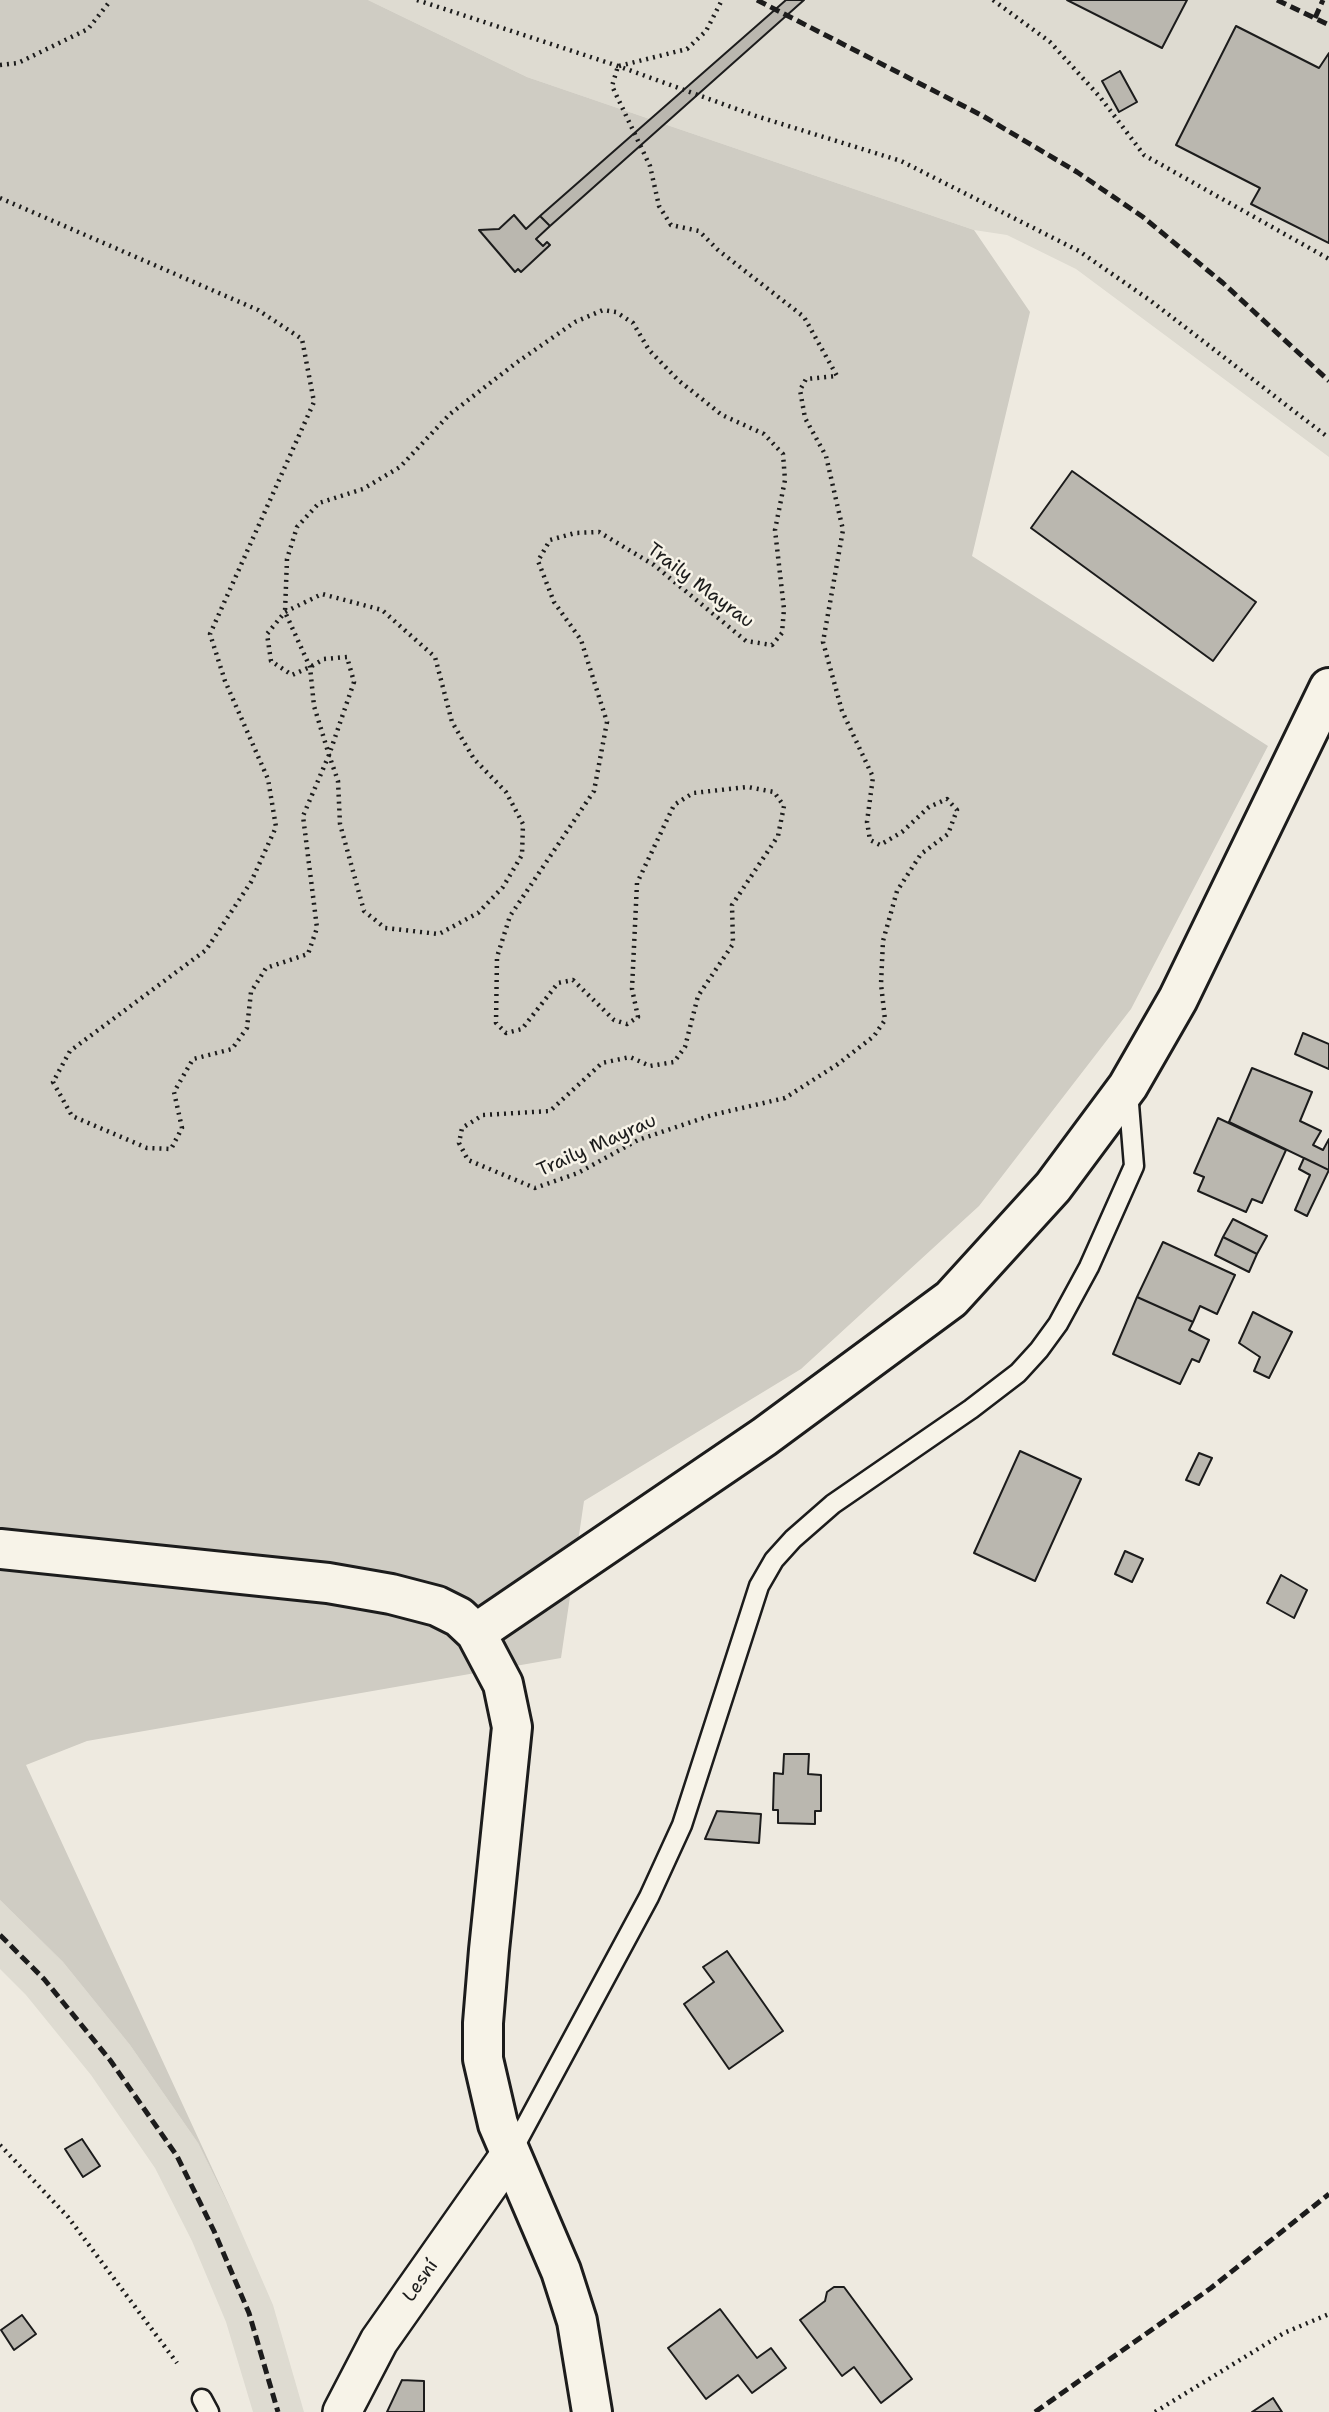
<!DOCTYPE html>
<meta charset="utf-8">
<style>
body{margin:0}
canvas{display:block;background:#eeeae0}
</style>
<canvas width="1329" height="2412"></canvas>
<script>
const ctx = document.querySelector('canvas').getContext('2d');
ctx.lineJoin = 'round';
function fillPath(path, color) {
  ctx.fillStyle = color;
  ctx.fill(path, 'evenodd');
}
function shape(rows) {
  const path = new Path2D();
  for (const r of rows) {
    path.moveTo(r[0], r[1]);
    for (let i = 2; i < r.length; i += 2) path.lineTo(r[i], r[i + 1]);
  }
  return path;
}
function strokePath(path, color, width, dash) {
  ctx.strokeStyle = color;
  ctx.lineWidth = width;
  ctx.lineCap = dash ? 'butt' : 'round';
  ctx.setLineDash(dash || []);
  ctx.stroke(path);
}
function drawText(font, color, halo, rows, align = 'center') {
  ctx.font = font + ' "Shantell Sans",sans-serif';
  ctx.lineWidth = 5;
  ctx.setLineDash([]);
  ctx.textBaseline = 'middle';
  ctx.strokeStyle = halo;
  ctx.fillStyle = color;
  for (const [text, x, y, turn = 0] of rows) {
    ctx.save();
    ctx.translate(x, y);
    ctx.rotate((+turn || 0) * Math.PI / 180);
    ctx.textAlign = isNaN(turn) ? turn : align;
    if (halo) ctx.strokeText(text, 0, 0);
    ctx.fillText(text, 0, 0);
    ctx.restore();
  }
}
const built = shape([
 [368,0,1329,0,1329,457,1076,269,1007,235,974,230,527,77],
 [0,1900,63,1962,130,2045,198,2143,236,2220,273,2305,304,2412,253,2412,226,2322,192,2241,155,2168,91,2075,26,1995,0,1969]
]);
const green = shape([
 [0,0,368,0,527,77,974,230,1030,312,972,556,1268,746,1131,1009,979,1206,801,1369,584,1501,561,1658,87,1741,26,1765,236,2220,198,2143,130,2045,63,1962,0,1900]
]);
const building = shape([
 [786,0,804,0,550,226,540,216,786,0],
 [1067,0,1187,0,1162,48,1067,0],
 [1236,26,1319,68,1329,53,1329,243,1251,204,1260,188,1176,145,1236,26],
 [1120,71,1137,102,1119,112,1102,81,1120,71],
 [514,215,526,229,540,216,550,226,536,239,543,246,547,242,550,245,521,272,518,269,515,272,479,230,499,229,514,215],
 [1072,471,1256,602,1213,661,1031,528,1072,471],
 [1303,1033,1329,1044,1329,1069,1295,1054,1303,1033],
 [1252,1068,1312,1092,1300,1121,1321,1131,1313,1145,1323,1150,1329,1139,1329,1170,1229,1122,1252,1068],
 [1218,1118,1286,1150,1262,1203,1252,1199,1246,1212,1198,1191,1204,1177,1194,1173,1218,1118],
 [1304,1158,1329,1170,1307,1216,1295,1210,1310,1175,1299,1169,1304,1158],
 [1233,1219,1267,1236,1257,1254,1223,1237,1233,1219],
 [1223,1237,1257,1254,1249,1272,1215,1255,1223,1237],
 [1163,1242,1235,1275,1217,1314,1200,1306,1193,1322,1137,1297,1163,1242],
 [1137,1297,1193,1322,1189,1330,1209,1340,1199,1362,1192,1359,1180,1384,1113,1354,1137,1297],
 [1253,1312,1292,1332,1269,1378,1254,1371,1260,1357,1239,1343,1253,1312],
 [1020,1451,1081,1479,1035,1581,974,1553,1020,1451],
 [1199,1453,1212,1458,1199,1485,1186,1480,1199,1453],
 [1125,1551,1143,1559,1132,1582,1115,1574,1125,1551],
 [1281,1575,1307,1590,1294,1618,1267,1603,1281,1575],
 [784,1754,809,1754,808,1774,821,1775,821,1811,815,1811,815,1824,778,1823,778,1810,773,1810,774,1773,783,1774,784,1754],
 [717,1811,761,1814,759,1843,705,1839,717,1811],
 [727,1951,783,2031,729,2069,684,2004,714,1982,703,1967,727,1951],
 [82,2139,100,2166,83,2177,65,2149,82,2139],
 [834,2287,844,2287,912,2379,881,2403,854,2367,842,2376,800,2320,825,2301,827,2292,834,2287],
 [720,2309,757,2358,771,2348,786,2368,752,2393,738,2375,706,2399,668,2348,720,2309],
 [22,2315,36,2334,14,2350,1,2330,22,2315],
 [402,2380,424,2381,424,2412,387,2412,402,2380],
 [1273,2398,1282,2412,1252,2412,1273,2398]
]);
const path = shape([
 [417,0,618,66,756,116,901,161,1079,251,1151,301,1329,438],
 [993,0,1050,42,1100,97,1144,155,1329,259],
 [0,65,18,63,88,29,111,0],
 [619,66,687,49,706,31,722,0],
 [0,198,258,310,302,339,314,402,210,634,225,681,268,779,276,827,251,882,206,950,70,1051,53,1082,72,1116,147,1148,171,1149,182,1128,174,1092,193,1059,232,1049,247,1028,251,992,266,968,308,954,317,928,303,816,329,755,354,682,347,657,324,659,310,667,292,675,271,661,267,634,285,612,322,594,382,610,435,657,452,722,474,759,506,792,523,824,522,855,503,887,478,913,439,934,385,928,364,911,340,824,338,781,329,755,314,706,310,667,285,612,287,559,297,527,319,503,363,489,400,467,450,414,516,363,575,322,603,310,616,312,633,323,649,350,678,380,722,415,764,434,783,454,785,480,775,530,784,609,782,633,772,645,746,641,654,565,599,532,575,533,550,540,538,561,554,602,581,640,607,722,594,791,510,916,497,957,496,1023,506,1033,522,1029,558,983,573,980,614,1020,627,1024,638,1017,632,989,637,883,674,805,693,793,748,787,774,792,784,806,778,836,732,905,733,944,698,996,685,1047,674,1062,650,1066,630,1057,602,1063,550,1111,483,1115,462,1128,459,1143,468,1160,535,1188,578,1173,638,1140,712,1115,785,1098,838,1064,874,1036,885,1020,881,984,883,941,897,891,921,854,948,834,957,810,947,799,929,807,902,832,880,845,870,840,867,822,873,777,842,711,823,642,843,530,826,456,805,418,800,390,806,379,837,376,804,317,718,250,699,231,671,225,659,206,650,166,612,86,618,66],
 [0,2145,68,2217,177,2363],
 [1155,2412,1284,2333,1329,2314]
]);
const lane = shape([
 [512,2151,649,1897,682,1825,759,1586,774,1560,793,1539,833,1504,971,1409,1018,1373,1039,1350,1058,1324,1089,1267,1134,1166,1128,1092],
 [202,2399,209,2412]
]);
const street = shape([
 [342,2412,379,2341,509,2156]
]);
const secondary = shape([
 [0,1549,328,1583,391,1594,437,1606,459,1617,476,1633,503,1684,512,1727,489,1950,483,2023,483,2059,498,2124,561,2271,577,2321,592,2412],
 [476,1633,764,1437,951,1299,1053,1187,1128,1086,1178,999,1329,688]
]);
const rail = shape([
 [757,0,983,116,1077,172,1143,217,1223,283,1329,381],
 [1277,0,1329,25],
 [1315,18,1323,0],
 [0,1935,44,1979,110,2060,177,2156,214,2231,249,2313,278,2412],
 [1035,2412,1211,2288,1329,2194]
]);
const streetNames = [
 ["Traily Mayrau",700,586,37],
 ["Traily Mayrau",597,1146,-24],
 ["Lesní",421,2281,-55]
];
fillPath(built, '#dedbd1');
fillPath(green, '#cfccc3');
fillPath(building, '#bab7af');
strokePath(building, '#1c1c1c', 2);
strokePath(lane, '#1c1c1c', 23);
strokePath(street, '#1c1c1c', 42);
strokePath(secondary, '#1c1c1c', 44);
strokePath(path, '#1c1c1c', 4.5, [2, 5]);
strokePath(lane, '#f7f3e8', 18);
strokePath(street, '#f7f3e8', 37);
strokePath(secondary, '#f7f3e8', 38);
strokePath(rail, '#1c1c1c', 5, [10, 5]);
drawText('19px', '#1c1c1c', '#f7f3e8', streetNames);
</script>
